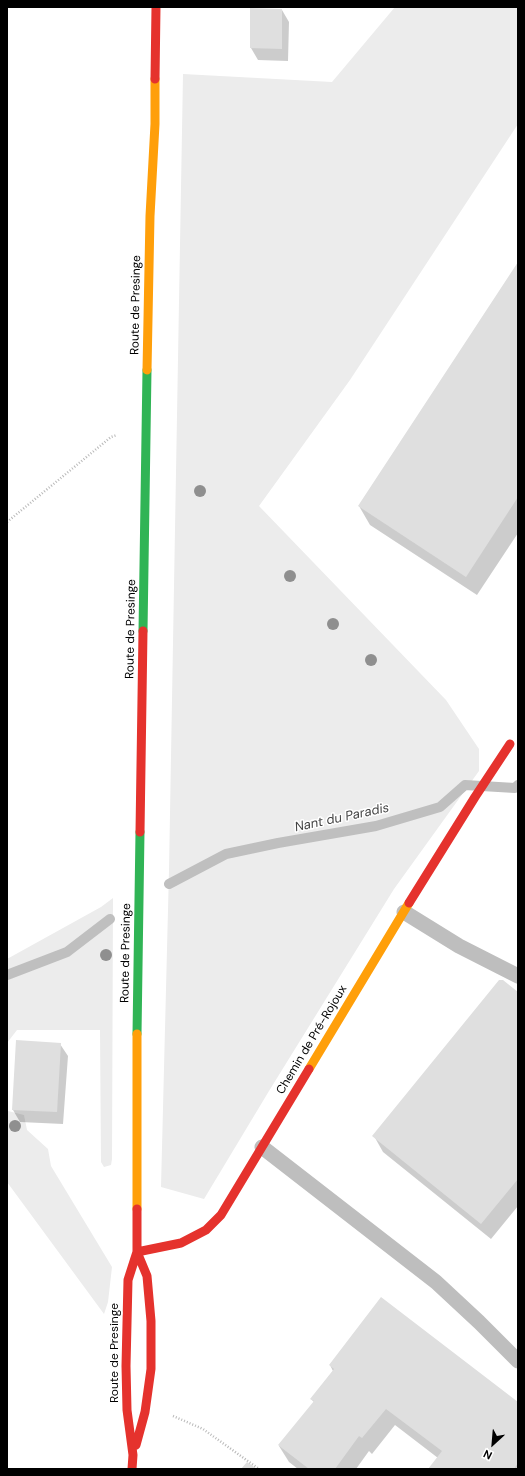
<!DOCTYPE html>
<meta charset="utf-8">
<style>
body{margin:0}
#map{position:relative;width:525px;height:1476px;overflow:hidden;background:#fff;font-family:"DM Sans",sans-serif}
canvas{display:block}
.frame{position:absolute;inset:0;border:8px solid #000;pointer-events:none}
.north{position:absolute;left:473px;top:1424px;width:40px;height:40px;-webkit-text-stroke:3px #fff;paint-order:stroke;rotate:206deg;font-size:11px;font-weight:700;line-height:16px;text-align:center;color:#000}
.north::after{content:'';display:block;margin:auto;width:14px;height:18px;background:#000;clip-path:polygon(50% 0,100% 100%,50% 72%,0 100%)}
</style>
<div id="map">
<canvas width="525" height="1476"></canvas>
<div class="frame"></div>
<div class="north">N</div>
</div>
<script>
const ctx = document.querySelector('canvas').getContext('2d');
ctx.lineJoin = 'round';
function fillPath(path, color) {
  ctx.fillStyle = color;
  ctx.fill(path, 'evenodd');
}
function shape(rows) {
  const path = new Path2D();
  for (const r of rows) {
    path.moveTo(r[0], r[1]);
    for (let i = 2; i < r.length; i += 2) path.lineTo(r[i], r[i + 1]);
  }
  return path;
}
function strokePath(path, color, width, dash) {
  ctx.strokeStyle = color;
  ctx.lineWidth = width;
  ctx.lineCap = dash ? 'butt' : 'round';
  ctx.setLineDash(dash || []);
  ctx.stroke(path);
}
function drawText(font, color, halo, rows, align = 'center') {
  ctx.font = font + ' "DM Sans",sans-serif';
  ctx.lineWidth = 3;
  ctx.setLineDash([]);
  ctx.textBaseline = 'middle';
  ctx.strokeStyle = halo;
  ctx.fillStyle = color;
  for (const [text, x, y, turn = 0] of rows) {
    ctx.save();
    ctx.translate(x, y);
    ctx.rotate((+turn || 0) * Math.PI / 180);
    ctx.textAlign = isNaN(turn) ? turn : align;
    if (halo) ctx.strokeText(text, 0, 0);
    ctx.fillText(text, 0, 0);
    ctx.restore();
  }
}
const green = shape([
 [395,7,518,7,518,124,350,380,259,506,446,700,479,749,479,771,394,889,269,1091,204,1199,161,1187,169,870,183,74,332,82],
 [113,898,112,1159,111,1165,104,1167,101,1162,100,1030,17,1030,7,1043,7,959,101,907],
 [7,1101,8,1111,24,1115,27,1130,48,1149,51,1166,112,1267,108,1302,104,1314,7,1182]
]);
const shadow = shape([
 [282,10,289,22,288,61,258,60,251,48],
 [518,264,518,533,477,595,370,525,359,506],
 [518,993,518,1206,491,1239,383,1152,374,1136],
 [60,1044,68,1056,63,1124,20,1122,13,1110],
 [330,1365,518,1403,518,1469,429,1469,438,1458,395,1425,372,1454,369,1451,356,1469,298,1469,289,1462,279,1446,314,1402,311,1399,333,1371]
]);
const stream = shape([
 [169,884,226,854,278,843,376,826,440,807,465,785,515,788,518,785],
 [7,975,67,952,110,919]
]);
const building = shape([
 [250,8,282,9,282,49,250,48],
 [518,262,518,497,466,577,358,506],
 [499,980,503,980,518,992,518,1179,481,1224,372,1136],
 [16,1040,61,1043,57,1112,12,1110],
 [381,1297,518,1402,518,1463,514,1469,428,1469,442,1451,386,1409,362,1438,359,1436,335,1469,309,1469,278,1445,314,1401,310,1399,334,1369,329,1365],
 [247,1462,257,1469,241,1469]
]);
const path = shape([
 [7,522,111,437,117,435],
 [173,1416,203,1429,259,1469]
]);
const lane = shape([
 [404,912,459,946,518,976],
 [262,1147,436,1282,479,1322,518,1361]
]);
const fast = shape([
 [143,631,147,370],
 [137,1034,140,832]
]);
const slow = shape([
 [147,370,150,216,155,124,155,79],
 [309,1069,409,903],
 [137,1209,137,1034]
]);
const jam = shape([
 [155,79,156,7],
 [140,832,143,631],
 [409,903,475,797,510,744],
 [137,1252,181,1243,206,1230,221,1215,309,1069],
 [136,1445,145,1412,151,1369,151,1321,147,1276,137,1252],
 [132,1469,133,1455,127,1410,126,1366,128,1280,137,1252,137,1209]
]);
const trees = [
 [200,491],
 [290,576],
 [333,624],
 [371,660],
 [106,955],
 [15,1126]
];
const streetNames = [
 ["Route de Presinge",136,305,-89],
 ["Route de Presinge",131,629,-89],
 ["Route de Presinge",126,953,-89],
 ["Chemin de Pré-Rojoux",312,1040,-59],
 ["Route de Presinge",115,1353,-90]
];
const waterNames = [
 ["Nant du Paradis",342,818,-12]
];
fillPath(green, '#ececec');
fillPath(shadow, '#0003');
strokePath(stream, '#bfbfbf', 10);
fillPath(building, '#dfdfdf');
strokePath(path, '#b9b9b9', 2.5, [1, 2]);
strokePath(lane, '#bebebe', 15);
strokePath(fast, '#30b455', 9);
strokePath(slow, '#ff9f0a', 9);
strokePath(jam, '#e5322d', 9);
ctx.fillStyle = '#8f8f8f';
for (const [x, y] of trees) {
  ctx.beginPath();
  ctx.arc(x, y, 6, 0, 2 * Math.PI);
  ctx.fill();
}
drawText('12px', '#000', '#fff', streetNames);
drawText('italic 13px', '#444', '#fff', waterNames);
</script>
